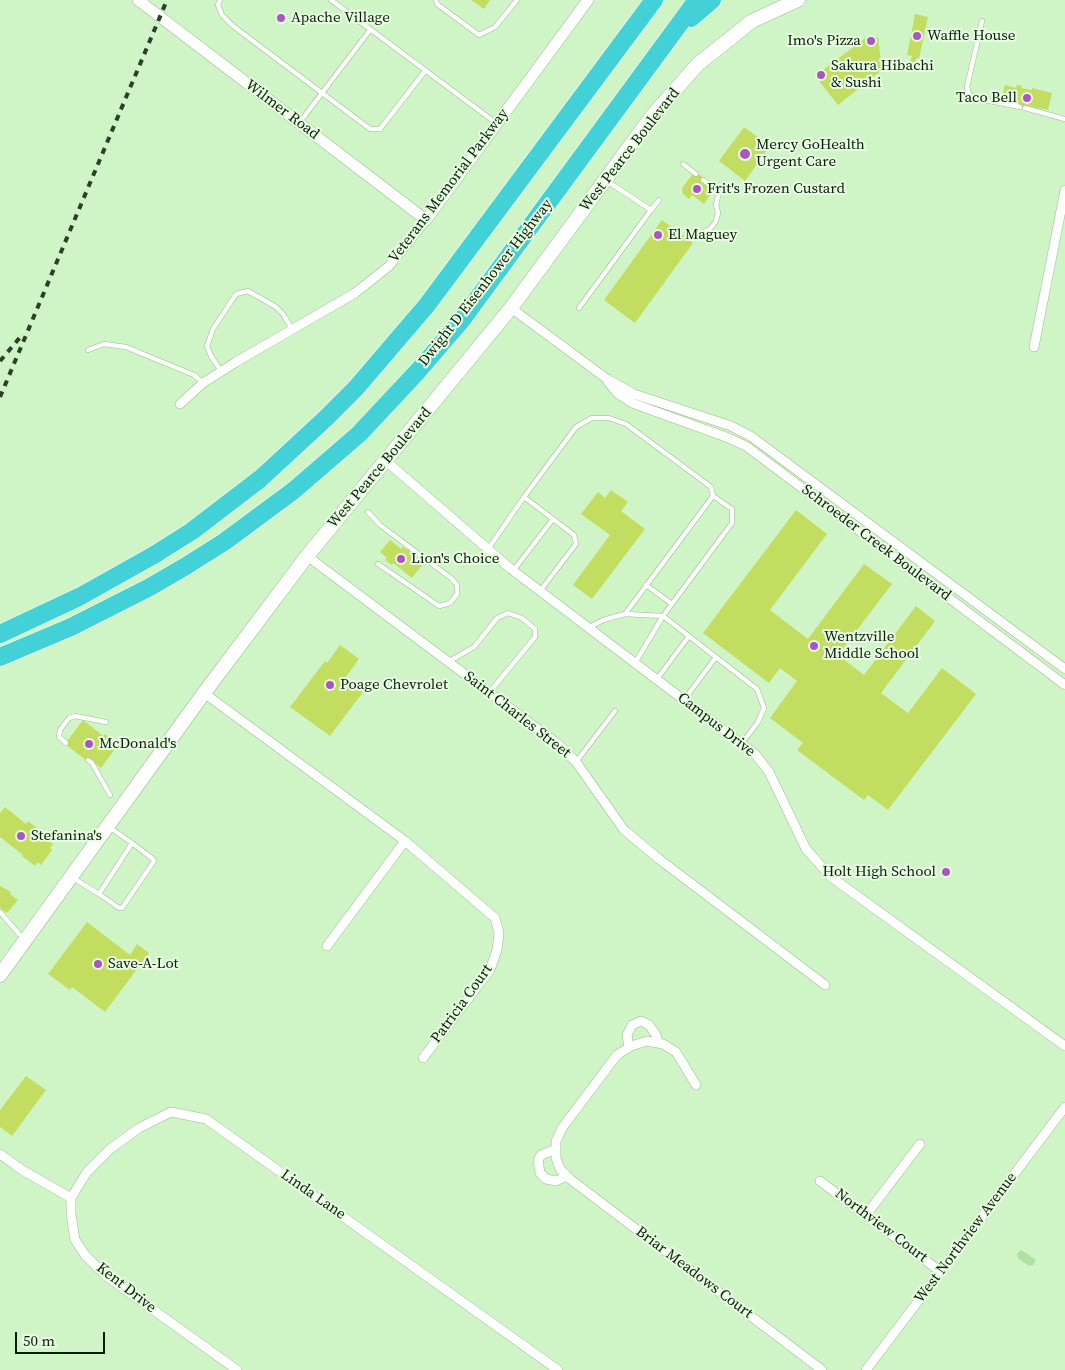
<!DOCTYPE html>
<style>
body{margin:0}
#map{position:relative;width:1065px;height:1370px;overflow:hidden;background:#cff5c6;font-family:"Source Serif 4",serif}
canvas{display:block}
.scale{position:absolute;left:15px;top:1332px;width:90px;height:22px;box-sizing:border-box;border:2px solid #0e1c0b;border-top:0;padding-left:6px;font-size:15px;line-height:18px;white-space:nowrap;color:#0e1c0b;-webkit-text-stroke:4px #e7fde1;paint-order:stroke}
</style>
<div id="map">
<canvas width="1065" height="1370"></canvas>
<div class="scale">50 m</div>
</div>
<script>
const ctx = document.querySelector('canvas').getContext('2d');
ctx.lineJoin = 'round';
function fillPath(path, color) {
  ctx.fillStyle = color;
  ctx.fill(path, 'evenodd');
}
function shape(rows) {
  const path = new Path2D();
  for (const r of rows) {
    path.moveTo(r[0], r[1]);
    for (let i = 2; i < r.length; i += 2) path.lineTo(r[i], r[i + 1]);
  }
  return path;
}
function strokePath(path, color, width, dash) {
  ctx.strokeStyle = color;
  ctx.lineWidth = width;
  ctx.lineCap = dash ? 'butt' : 'round';
  ctx.setLineDash(dash || []);
  ctx.stroke(path);
}
function drawText(font, color, halo, rows, align = 'center') {
  ctx.font = font + ' "Source Serif 4",serif';
  ctx.lineWidth = 4;
  ctx.setLineDash([]);
  ctx.textBaseline = 'middle';
  ctx.strokeStyle = halo;
  ctx.fillStyle = color;
  for (const [text, x, y, turn = 0] of rows) {
    ctx.save();
    ctx.translate(x, y);
    ctx.rotate((+turn || 0) * Math.PI / 180);
    ctx.textAlign = isNaN(turn) ? turn : align;
    if (halo) ctx.strokeText(text, 0, 0);
    ctx.fillText(text, 0, 0);
    ctx.restore();
  }
}
const green = shape([
 [1021,1250,1035,1259,1035,1262,1033,1265,1029,1266,1018,1258,1017,1254]
]);
const building = shape([
 [471,0,490,0,484,9],
 [915,14,928,17,919,59,916,58,915,63,910,62,912,56,907,55],
 [878,37,882,70,838,105,815,76,864,39],
 [1005,85,1016,88,1017,85,1022,86,1021,88,1032,90,1032,88,1052,93,1048,110,1026,106,1025,109,1001,102],
 [744,127,770,146,745,181,719,161],
 [698,174,704,178,702,182,713,191,704,204,692,195,689,199,683,194,682,188,692,175],
 [662,220,693,243,635,323,604,300],
 [611,490,628,502,621,511,645,529,592,599,573,585,610,535,581,514,598,492,605,498],
 [796,510,827,534,770,610,808,639,864,564,892,584,838,655,864,675,916,606,935,621,881,693,908,713,942,668,976,694,888,810,868,795,864,800,797,750,803,743,770,718,797,681,780,668,769,683,703,633],
 [390,540,401,549,402,547,410,551,423,564,412,578,393,563,392,565,385,560,387,558,380,552],
 [340,645,359,659,345,678,363,692,330,736,290,707,325,661,327,663],
 [83,720,103,736,105,734,110,738,109,740,117,746,101,768,89,759,87,761,65,744],
 [5,807,26,824,28,821,43,833,41,835,53,844,50,848,52,850,41,865,38,862,35,866,22,856,23,855,0,837,0,813],
 [0,886,11,892,10,894,18,900,7,913,0,908],
 [87,922,130,955,137,944,149,953,105,1012,72,987,70,990,48,974],
 [26,1076,46,1090,12,1136,0,1127,0,1110]
]);
const service = shape([
 [220,0,218,5,222,15,233,26,370,129,380,129,425,71],
 [331,0,496,123],
 [436,0,437,4,479,35,495,27,517,0],
 [982,21,967,87,969,94,975,98,1020,107],
 [1025,108,1065,119],
 [300,122,370,30],
 [683,164,696,174],
 [703,180,719,192,716,205,718,213,716,221,710,229,704,232],
 [651,210,659,200],
 [579,308,651,210,607,181],
 [88,350,104,344,126,347,194,375,203,383],
 [221,371,211,356,207,346,213,329,236,294,248,291,276,307,283,314,292,329],
 [524,497,576,427,592,418,609,418,626,424,711,487,713,496],
 [368,512,380,525,452,579,457,585,457,594,450,603,439,606,378,564],
 [488,549,524,497,574,535,576,544,540,591],
 [513,571,553,519],
 [646,585,672,604],
 [625,614,663,616,757,689,764,708,758,722,742,743],
 [588,628,603,620,625,614,713,496,732,509,732,523,663,616,635,663],
 [448,662,474,647,497,618,508,613,522,618,535,629,535,637,489,693],
 [657,679,689,636],
 [684,700,716,657],
 [66,743,59,737,60,730,69,718,75,716,106,722],
 [88,760,92,763,110,795],
 [576,762,615,711],
 [109,827,132,843,153,859,154,861,122,908,119,908,99,894,132,843],
 [73,878,99,894],
 [0,912,19,934]
]);
const minor = shape([
 [511,308,607,379,634,394,731,426,752,437,1065,669],
 [1034,347,1065,190],
 [608,382,617,393,632,403,726,437,746,446,1065,685],
 [180,404,203,383,236,362,355,293,389,266,426,220],
 [386,461,511,569,755,754,769,772,806,849,831,877,1065,1046],
 [307,556,558,744,576,762,624,830,659,859,825,985],
 [204,693,405,841,327,946],
 [405,841,495,918,499,933,497,950,490,970,423,1058],
 [629,1047,627,1035,632,1025,641,1021,649,1025,656,1035,658,1043],
 [696,1085,676,1052,663,1044,647,1041,631,1046,617,1055,562,1128,556,1141,556,1158,560,1169,570,1179,822,1370],
 [556,1149,541,1155,538,1160,540,1173,546,1179,556,1181,567,1176],
 [0,1154,22,1170,71,1198],
 [820,1181,941,1272],
 [71,1198,87,1172,110,1149,139,1128,171,1112,206,1119,558,1370],
 [71,1198,71,1214,75,1240,85,1255,106,1276,237,1370],
 [866,1215,920,1144],
 [866,1370,1065,1107]
]);
const tertiary = shape([
 [138,0,426,220,588,0]
]);
const secondary = shape([
 [0,975,204,693,307,556,511,308,652,116,698,64,752,21,798,0]
]);
const motorway = shape([
 [691,18,712,0],
 [0,634,79,597,154,555,192,531,260,479,325,419,356,388,427,305,654,0],
 [0,657,71,627,150,587,186,566,224,542,293,491,359,434,418,371,461,321,697,0]
]);
const rail = shape([
 [0,361,22,335],
 [0,397,167,0]
]);
const markers = [
 [281,18,5,"#ac55c2"],
 [917,36,5,"#ac55c2"],
 [871,41,5,"#ac55c2"],
 [821,75,5,"#ac55c2"],
 [1027,98,5,"#ac55c2"],
 [745,154,6,"#ac55c2"],
 [697,189,5,"#ac55c2"],
 [658,235,5,"#ac55c2"],
 [401,559,5,"#ac55c2"],
 [814,646,5,"#ac55c2"],
 [330,685,5,"#ac55c2"],
 [89,744,5,"#ac55c2"],
 [21,836,5,"#ac55c2"],
 [946,872,5,"#ac55c2"],
 [98,964,5,"#ac55c2"]
];
const poiNames = [
 ["Apache Village",291,18],
 ["Waffle House",927,36],
 ["Imo's Pizza",861,41,"right"],
 ["Sakura Hibachi",831,66],
 ["& Sushi",831,83],
 ["Taco Bell",1017,98,"right"],
 ["Mercy GoHealth",756,145],
 ["Urgent Care",756,162],
 ["Frit's Frozen Custard",707,189],
 ["El Maguey",668,235],
 ["Lion's Choice",411,559],
 ["Wentzville",824,637],
 ["Middle School",824,654],
 ["Poage Chevrolet",340,685],
 ["McDonald's",99,744],
 ["Stefanina's",31,836],
 ["Holt High School",936,872,"right"],
 ["Save-A-Lot",108,964]
];
const streetNames = [
 ["Wilmer Road",282,110,37],
 ["West Pearce Boulevard",630,150,-52],
 ["Veterans Memorial Parkway",449,186,-53],
 ["Dwight D Eisenhower Highway",486,283,-52],
 ["West Pearce Boulevard",380,468,-50],
 ["Schroeder Creek Boulevard",876,543,37],
 ["Saint Charles Street",517,715,38],
 ["Campus Drive",716,725,38],
 ["Patricia Court",462,1004,-54],
 ["Linda Lane",313,1195,35],
 ["Northview Court",881,1226,37],
 ["West Northview Avenue",966,1238,-53],
 ["Briar Meadows Court",694,1273,37],
 ["Kent Drive",126,1288,38]
];
fillPath(green, '#afe2a2');
fillPath(building, '#c3dd60');
strokePath(service, '#98bc8f', 5.5);
strokePath(minor, '#98bc8f', 10);
strokePath(tertiary, '#98bc8f', 12);
strokePath(secondary, '#98bc8f', 15);
strokePath(motorway, '#fff', 19);
strokePath(service, '#fff', 4.5);
strokePath(minor, '#fff', 9);
strokePath(tertiary, '#fff', 11);
strokePath(secondary, '#fff', 14);
strokePath(motorway, '#42d1d7', 18);
strokePath(rail, '#2d3f29', 4, [6, 6]);
for (const [x, y, r, color] of markers) {
  const dot = new Path2D();
  dot.arc(x, y, r, 0, 2 * Math.PI);
  ctx.fillStyle = color;
  ctx.fill(dot);
  strokePath(dot, '#e7fde1', 2);
}
drawText('15px', '#0e1c0b', '#e7fde1', poiNames, 'left');
drawText('15px', '#0e1c0b', '#e7fde1', streetNames);
</script>
